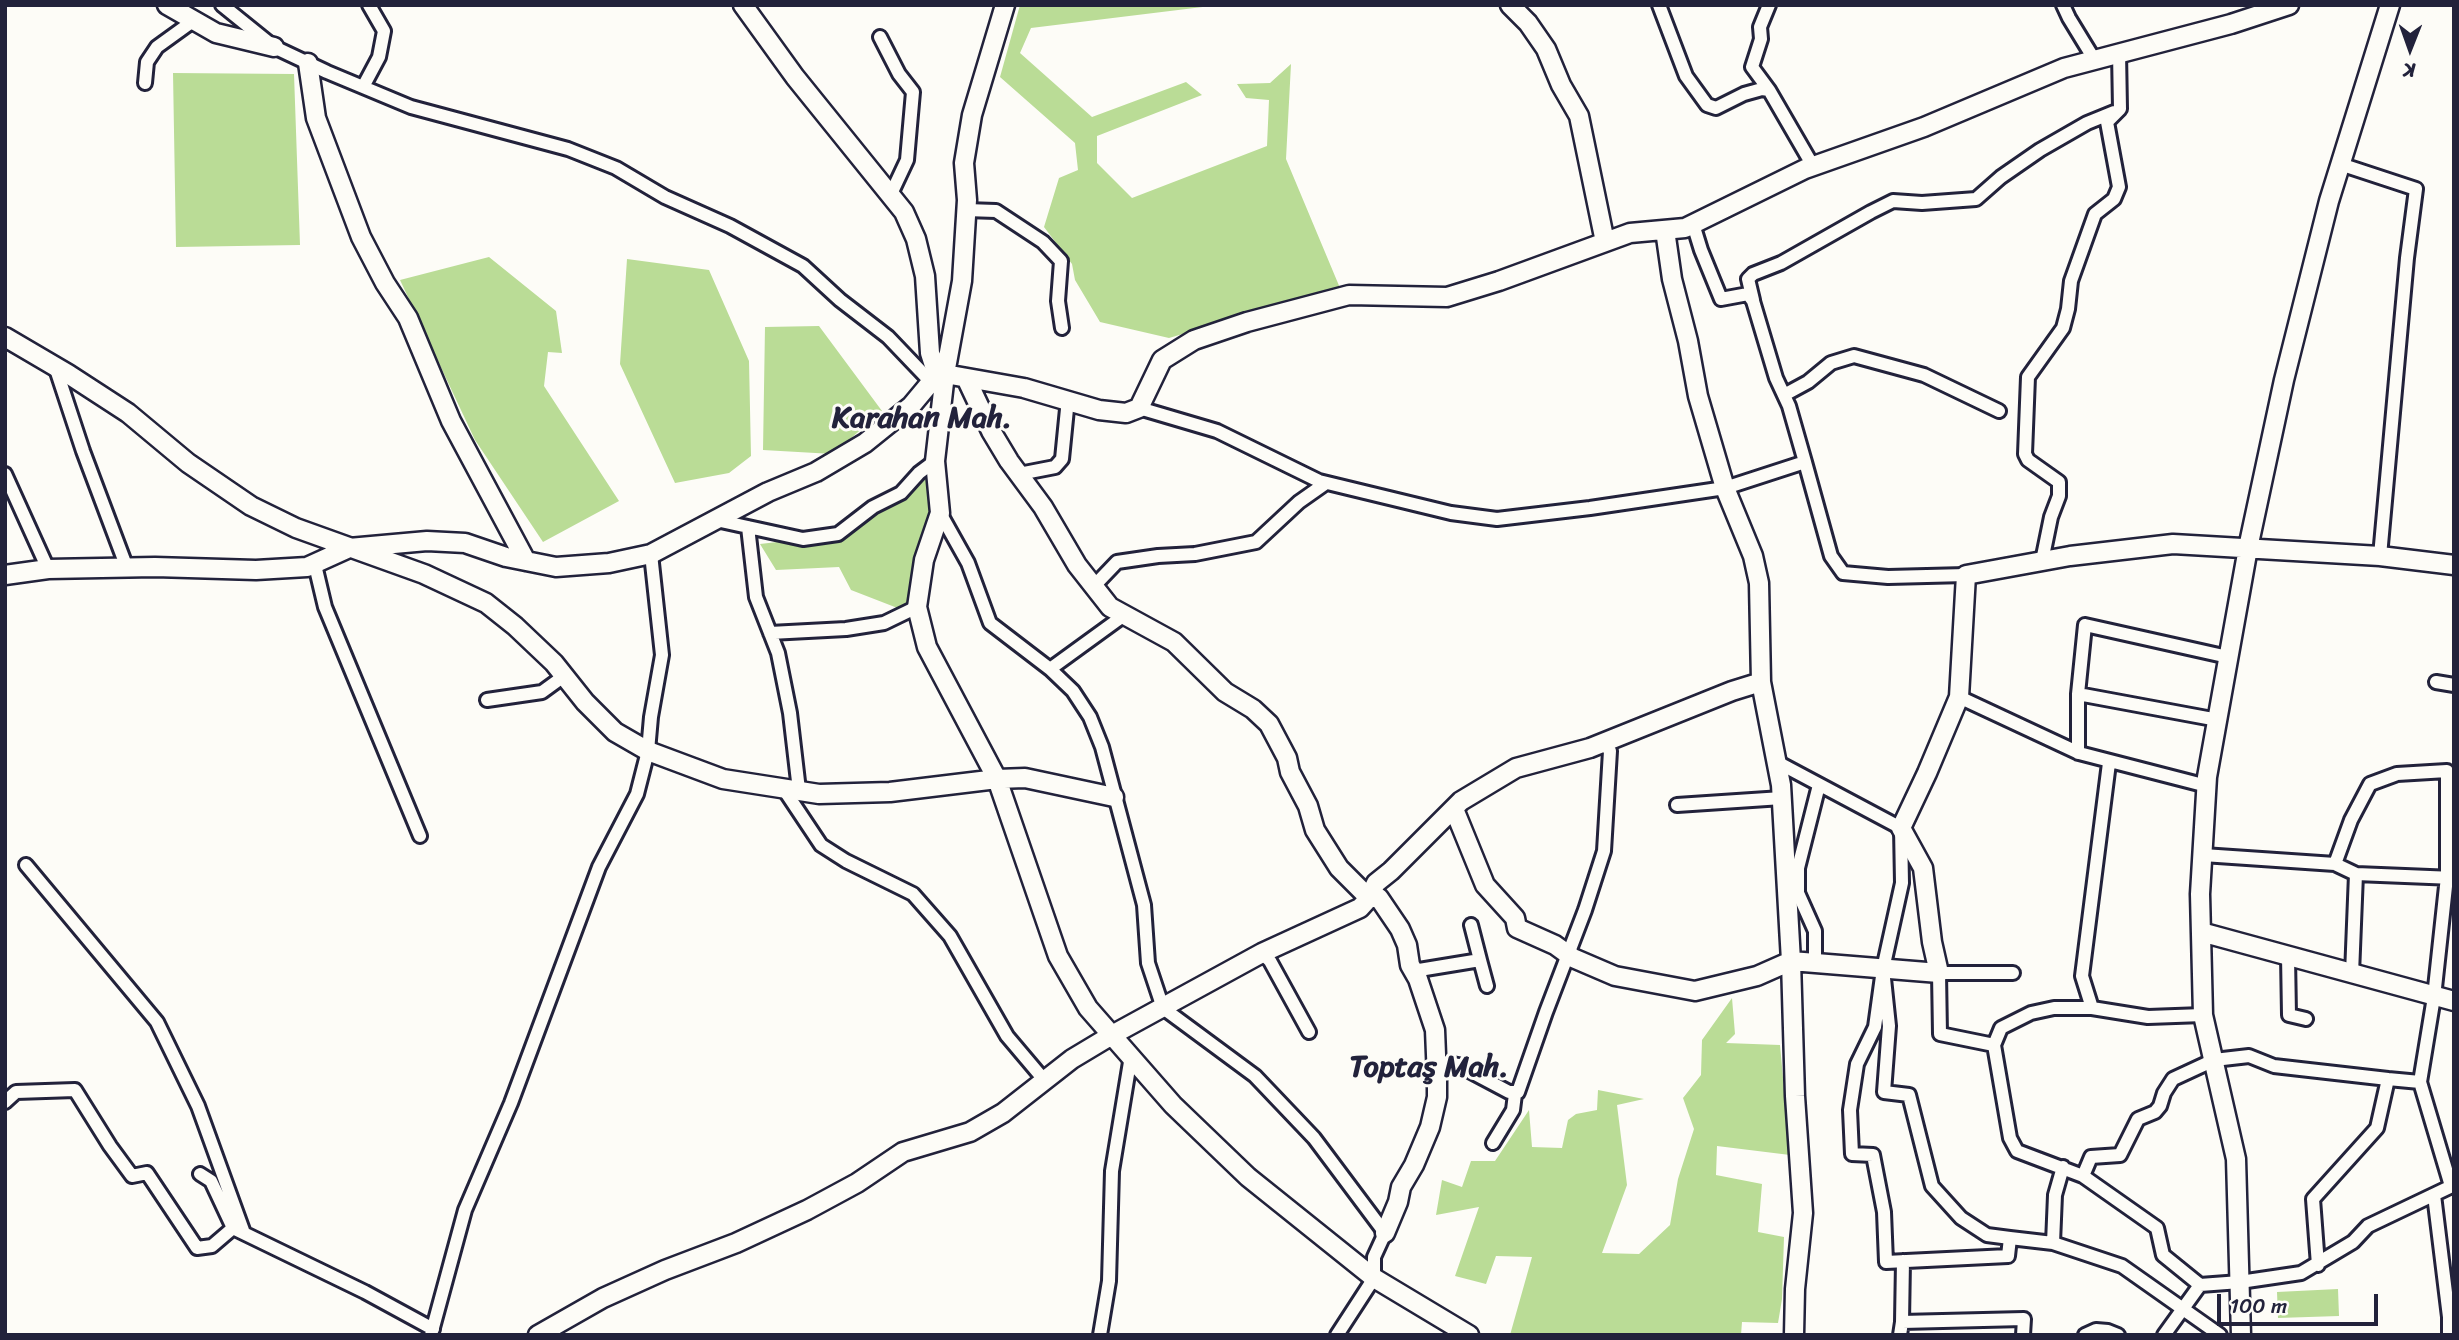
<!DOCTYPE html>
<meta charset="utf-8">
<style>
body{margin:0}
#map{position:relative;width:2459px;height:1340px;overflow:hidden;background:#fdfcf7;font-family:Sriracha,sans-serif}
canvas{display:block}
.frame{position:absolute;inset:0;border:7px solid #22223b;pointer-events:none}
.north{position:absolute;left:2375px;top:14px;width:70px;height:70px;-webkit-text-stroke:5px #fdfcf7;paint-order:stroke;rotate:181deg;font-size:19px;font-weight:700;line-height:28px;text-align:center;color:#22223b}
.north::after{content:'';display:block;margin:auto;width:24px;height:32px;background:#22223b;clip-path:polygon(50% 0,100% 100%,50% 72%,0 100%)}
.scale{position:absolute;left:2217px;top:1294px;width:161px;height:32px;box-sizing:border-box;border:4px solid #22223b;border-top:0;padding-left:9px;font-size:21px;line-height:24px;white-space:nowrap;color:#22223b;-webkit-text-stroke:5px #fdfcf7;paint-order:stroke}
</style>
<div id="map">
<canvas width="2459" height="1340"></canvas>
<div class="frame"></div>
<div class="north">K</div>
<div class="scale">100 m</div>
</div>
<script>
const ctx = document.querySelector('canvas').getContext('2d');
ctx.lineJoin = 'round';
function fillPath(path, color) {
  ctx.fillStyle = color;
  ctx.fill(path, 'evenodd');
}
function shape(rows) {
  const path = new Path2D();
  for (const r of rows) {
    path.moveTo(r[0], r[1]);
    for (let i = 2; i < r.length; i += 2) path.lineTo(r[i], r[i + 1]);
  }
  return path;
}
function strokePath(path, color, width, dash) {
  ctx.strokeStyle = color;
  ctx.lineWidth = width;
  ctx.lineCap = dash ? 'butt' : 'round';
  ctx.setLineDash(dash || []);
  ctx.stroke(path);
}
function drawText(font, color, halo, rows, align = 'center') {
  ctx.font = font + ' Sriracha,sans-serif';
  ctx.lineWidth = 6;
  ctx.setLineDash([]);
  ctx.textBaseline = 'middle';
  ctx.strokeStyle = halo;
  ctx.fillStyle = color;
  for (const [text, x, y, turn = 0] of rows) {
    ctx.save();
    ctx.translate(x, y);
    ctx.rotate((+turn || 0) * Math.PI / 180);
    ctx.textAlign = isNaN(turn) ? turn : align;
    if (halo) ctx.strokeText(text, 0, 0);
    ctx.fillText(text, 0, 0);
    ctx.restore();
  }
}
const green = shape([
 [1020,5,1219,5,1031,28,1020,53,1092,117,1186,82,1202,95,1097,136,1097,163,1132,198,1267,146,1269,100,1246,98,1237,84,1270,83,1291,64,1286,159,1340,288,1169,338,1100,322,1075,280,1072,264,1044,227,1059,178,1078,170,1075,143,1000,77],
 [173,73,294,74,300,245,176,247],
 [489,257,556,311,562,353,548,352,544,386,619,501,543,542,475,440,400,280],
 [627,259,709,270,749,361,751,456,729,473,675,483,620,364],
 [819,326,882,411,833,454,763,450,765,327],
 [930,465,940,513,917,607,900,609,851,590,839,567,776,570,760,544,803,539,840,539,875,515,905,499],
 [1732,998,1735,1034,1726,1043,1780,1045,1790,1155,1717,1146,1716,1175,1762,1184,1758,1232,1784,1237,1782,1299,1778,1323,1742,1322,1741,1335,1510,1335,1532,1257,1496,1256,1486,1284,1455,1276,1479,1207,1436,1215,1442,1180,1462,1187,1471,1161,1495,1161,1529,1110,1532,1147,1562,1148,1568,1120,1576,1114,1597,1110,1598,1090,1644,1099,1617,1105,1627,1185,1602,1253,1639,1254,1670,1225,1678,1179,1694,1129,1683,1098,1701,1075,1702,1040],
 [2338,1289,2339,1316,2278,1318,2277,1292]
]);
const street = shape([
 [222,5,274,47,327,72,411,107,568,149,616,168,665,197,730,226,803,266,840,300,888,337,931,382],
 [1659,5,1686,76,1707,105,1716,108,1744,94,1762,89,1769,90,1813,166],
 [1769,5,1760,27,1761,39,1752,67,1769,90],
 [2063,5,2069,18,2094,59],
 [880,37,899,74,913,92,907,160,891,194],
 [145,83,147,62,157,47,193,21],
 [363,87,379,57,384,31,369,5],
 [2340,164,2416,189,2407,258,2380,556],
 [966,210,996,211,1043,242,1061,261,1058,301,1062,328],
 [1753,300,1748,279,1753,274,1781,263,1871,212,1893,201,1922,203,1976,199,2001,177,2040,150,2087,123,2114,112],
 [55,366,83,451,127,568],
 [1784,395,1808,382,1831,363,1854,356,1924,375,1999,411],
 [1139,408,1217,431,1319,481,1451,513,1497,519,1590,508,1725,488,1805,462,1789,406,1776,378,1753,301,1748,294,1721,299,1701,250,1693,224],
 [1805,462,1831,556,1843,573,1888,577,1966,575],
 [5,474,48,569],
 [1019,474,1055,467,1062,459,1068,399],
 [940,513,968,563,990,623,1050,669,1073,691,1090,717,1102,747,1144,905,1148,963,1163,1008,1255,1076,1314,1138,1385,1233,1374,1257,1374,1278,1337,1335],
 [716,520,803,539,838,534,873,507,901,493,919,473,935,461],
 [748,527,756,597,778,653,790,713,799,790],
 [2042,561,2051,517,2059,496,2059,482,2028,460,2025,454,2028,377,2063,328,2068,309,2071,281,2095,214,2114,199,2119,187,2107,122,2120,109,2119,52],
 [315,565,325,607,420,836],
 [1095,585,1117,562,1158,556,1195,554,1256,542,1299,502,1326,483],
 [770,633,846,629,884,623,917,607],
 [1050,669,1123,616],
 [2436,682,2454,685],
 [2078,694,2085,625,2228,657],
 [1959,697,2079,753,2207,786],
 [487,700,542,692,564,676],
 [2078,753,2078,694,2218,720],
 [1777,762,1901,828,1902,883,1883,969],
 [2109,763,2082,976,2092,1008,2148,1017,2203,1015],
 [783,788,821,845,846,861,913,894,950,936,1007,1036,1045,1081],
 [1677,805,1782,798],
 [2203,855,2335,864,2356,874,2352,974],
 [2335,864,2351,820,2370,784,2397,774,2447,771,2447,877,2434,997,2420,1082,2388,1079],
 [26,865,157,1022,198,1106,244,1233],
 [2356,874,2454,878],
 [1471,925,1480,960],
 [1262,953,1270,961,1309,1032],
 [2288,956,2289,1015,2306,1019],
 [1815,963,1815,931,1798,893,1798,868,1819,785],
 [1413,971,1480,960,1487,986],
 [2092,1008,2054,1008,2031,1013,2001,1028,1994,1045,2010,1138,2017,1151,2083,1176,2157,1228,2163,1255,2200,1285],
 [1994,1045,1940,1034,1939,973,2013,973],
 [1437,1061,1458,1065,1509,1092,1518,1092,1546,1012,1585,910,1604,851,1610,751,1603,742],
 [2420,1082,2451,1186],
 [5,1102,16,1092,75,1090,110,1146,132,1176,147,1173,197,1248,212,1246,233,1228,365,1292,433,1329],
 [1493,1143,1513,1110,1515,1094],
 [200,1174,211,1181,233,1228],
 [2083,1176,2091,1157,2120,1155,2138,1119,2155,1112,2160,1106,2164,1093,2173,1079,2214,1060,2249,1056,2274,1066,2388,1079,2377,1128,2313,1199,2318,1265],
 [2434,1195,2449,1317,2449,1335],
 [2010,1238,2008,1256,1886,1262,1884,1212,1873,1155,1852,1154,1850,1110,1857,1064,1875,1027,1883,969,1889,1026,1884,1092,1909,1095,1932,1186,1961,1218,1987,1235,2010,1238,2053,1243,2055,1195,2063,1167],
 [2053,1243,2122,1266,2220,1335],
 [1902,1322,1903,1261],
 [431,1335,465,1210,511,1103,599,867,637,794,648,751,651,717,662,655,651,554],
 [1100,1335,1109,1281,1112,1171,1131,1056],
 [1900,1335,1902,1322,2024,1319,2023,1335],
 [2085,1335,2096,1330,2108,1331,2118,1335],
 [2164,1335,2200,1285,2240,1282,2301,1273,2353,1242,2368,1226,2454,1185]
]);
const secondary = shape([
 [167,5,216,33,274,47],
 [743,5,795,77,904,212,916,239,925,276,930,353,938,378],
 [1005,5,972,115,964,163,967,200,962,281,945,374,935,461,940,513,924,560,917,607,927,647,997,779,1058,956,1088,1008,1173,1105,1248,1177,1374,1278,1469,1335],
 [1510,5,1528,23,1546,49,1561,85,1579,116,1605,242],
 [308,63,316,118,361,237,385,283,408,318,451,421,526,561],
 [1665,230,1672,279,1688,341,1698,396,1725,488,1753,556,1759,583,1761,682,1781,785,1791,961,1795,1096,1803,1213,1795,1289,1794,1335],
 [5,337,68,374,128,413,188,463,251,506,296,528,424,574,486,603,515,626,554,663,585,702,615,732,648,751,723,779,819,794,890,792,997,779,1025,778,1114,797],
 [966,378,991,431,1009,461,1043,507,1077,565,1110,607,1174,642,1225,692,1253,709,1269,724,1287,758,1290,772,1308,806,1315,830,1339,868,1369,898,1379,898,1400,929,1407,945,1410,965,1418,979,1435,1030,1437,1079,1437,1097,1430,1127,1414,1165,1401,1187,1398,1202,1385,1233],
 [5,575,48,569,155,567,256,570,307,567,349,548,427,541,465,543,506,557,556,567,609,563,651,554,768,492,816,472,865,443,911,406,931,382,945,374,1024,388,1099,410,1126,413,1139,408,1162,360,1194,340,1247,322,1349,295,1447,297,1499,281,1630,233,1685,228,1805,169,1924,127,2064,68,2231,24,2289,5],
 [1454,809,1485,885,1515,918,1517,928,1555,945,1573,958,1615,976,1695,991,1757,976,1791,961,1939,973,1932,942,1923,868,1901,828,1927,773,1959,697,1966,575,2070,556,2173,544,2380,556,2454,565],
 [2201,932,2454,1001],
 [538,1335,603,1298,665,1270,736,1243,807,1210,857,1183,903,1152,970,1132,1003,1113,1072,1059,1112,1035,1262,953,1360,908,1369,898,1376,883,1391,871,1461,801,1516,768,1590,748,1732,691,1761,682],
 [2241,1335,2236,1159,2203,1015,2200,894,2207,777,2248,548,2284,380,2329,201,2390,5]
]);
const districtNames = [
 ["Karahan Mah.",922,419],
 ["Toptaş Mah.",1429,1068]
];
fillPath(green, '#badc96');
strokePath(street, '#22223b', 18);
strokePath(secondary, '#22223b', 23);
strokePath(street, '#fdfcf7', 12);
strokePath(secondary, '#fdfcf7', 18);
drawText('bold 30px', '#22223b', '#fdfcf7', districtNames);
</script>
